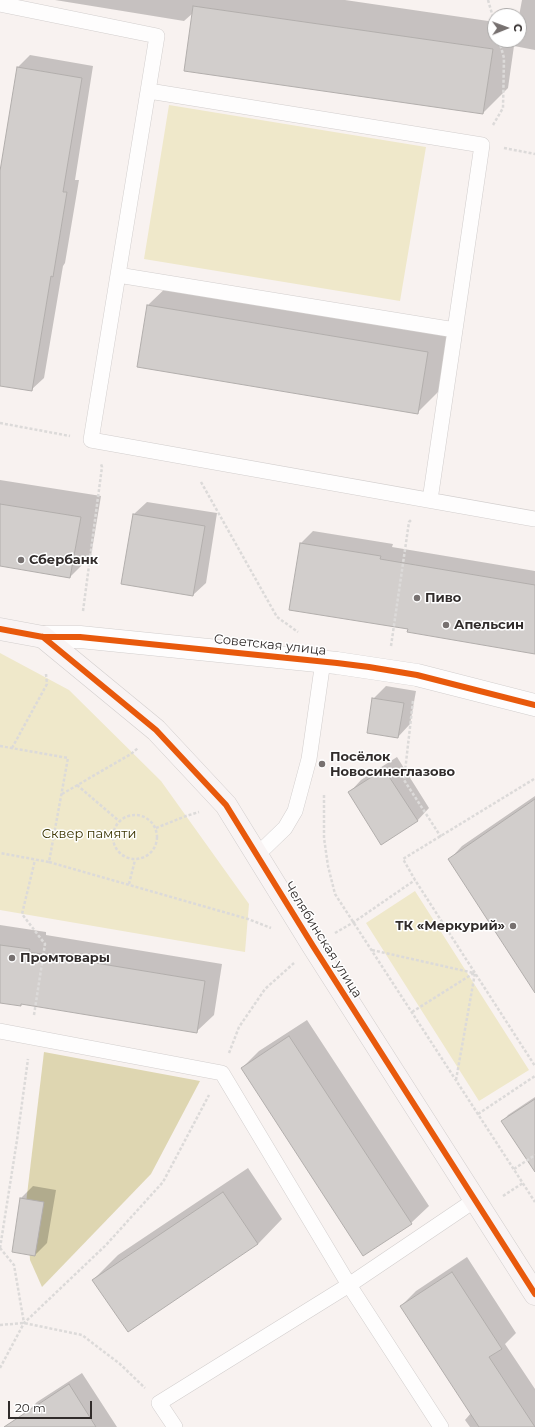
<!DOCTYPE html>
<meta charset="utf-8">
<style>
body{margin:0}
#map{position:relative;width:535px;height:1427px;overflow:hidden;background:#f8f2f0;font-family:Montserrat,sans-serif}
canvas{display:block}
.north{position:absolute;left:487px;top:8px;width:40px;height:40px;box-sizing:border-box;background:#fff;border:1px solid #adabaa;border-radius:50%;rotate:89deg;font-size:11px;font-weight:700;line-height:16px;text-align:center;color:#312c2b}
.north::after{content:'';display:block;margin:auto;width:14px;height:18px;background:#777170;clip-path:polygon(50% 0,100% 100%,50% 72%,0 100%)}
.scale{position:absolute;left:8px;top:1401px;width:84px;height:18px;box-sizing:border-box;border:2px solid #312c2b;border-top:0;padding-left:5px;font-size:12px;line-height:14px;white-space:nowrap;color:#312c2b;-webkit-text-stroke:3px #fff;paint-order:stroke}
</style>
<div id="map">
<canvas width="535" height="1427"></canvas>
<div class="north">С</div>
<div class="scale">20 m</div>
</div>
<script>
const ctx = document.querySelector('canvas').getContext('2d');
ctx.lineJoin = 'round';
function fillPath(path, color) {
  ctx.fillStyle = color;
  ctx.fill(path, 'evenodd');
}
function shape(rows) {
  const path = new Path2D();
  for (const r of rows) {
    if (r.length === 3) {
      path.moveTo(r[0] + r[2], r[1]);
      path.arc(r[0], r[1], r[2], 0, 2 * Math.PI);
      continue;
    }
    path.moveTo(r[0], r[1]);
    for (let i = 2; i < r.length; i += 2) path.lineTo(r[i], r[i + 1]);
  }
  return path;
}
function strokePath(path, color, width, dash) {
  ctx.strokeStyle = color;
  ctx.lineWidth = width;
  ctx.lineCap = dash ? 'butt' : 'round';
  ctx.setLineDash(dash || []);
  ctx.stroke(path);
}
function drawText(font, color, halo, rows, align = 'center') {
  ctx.font = font + ' Montserrat,sans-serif';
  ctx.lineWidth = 3;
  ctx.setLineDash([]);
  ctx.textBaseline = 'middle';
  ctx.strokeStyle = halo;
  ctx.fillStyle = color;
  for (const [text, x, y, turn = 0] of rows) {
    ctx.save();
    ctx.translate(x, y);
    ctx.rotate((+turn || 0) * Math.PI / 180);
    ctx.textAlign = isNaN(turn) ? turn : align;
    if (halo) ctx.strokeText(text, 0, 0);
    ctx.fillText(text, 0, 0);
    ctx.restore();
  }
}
const green = shape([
 [169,105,426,147,400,301,144,259],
 [0,653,69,690,161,781,249,904,245,952,0,910],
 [415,891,529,1070,479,1101,366,923]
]);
const forest = shape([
 [44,1052,200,1081,151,1174,42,1287,30,1260,26,1203]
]);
const shadow = shape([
 [55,0,345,0,495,22,495,40,519,40,519,16,522,0,535,0,535,50,514,46,508,88,483,113,193,13,184,21],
 [30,55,93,66,75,180,79,180,65,263,63,266,44,378,31,390,0,385,0,178,18,67],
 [173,281,452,327,442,388,417,413,148,305],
 [0,480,101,496,91,556,70,577,0,565],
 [147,502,217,513,206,583,193,595,122,583,134,514],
 [313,531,393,544,392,547,535,571,535,652,409,629,290,609,301,543],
 [386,686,416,691,410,724,398,737,373,699],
 [397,757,429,808,417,821,349,793,361,780],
 [535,796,535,991,450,859,462,846],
 [0,925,46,932,46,935,222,964,214,1015,196,1032,22,1003,20,1005,0,1002],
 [307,1020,429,1206,411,1223,242,1068,259,1051],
 [535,1097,535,1142,502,1122,508,1115],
 [248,1168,282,1219,258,1244,93,1280,118,1255],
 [33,1186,56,1190,47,1243,35,1255,21,1198],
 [467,1257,516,1333,505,1344,535,1389,535,1427,470,1427,465,1420,471,1413,401,1306,416,1291],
 [82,1373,117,1427,33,1427,25,1414,37,1402]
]);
const building = shape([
 [193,6,493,49,483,114,184,71,193,6],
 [17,67,82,78,63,192,67,192,53,277,51,276,32,391,0,386,0,171,17,67],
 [147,305,428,352,418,414,137,367,147,305],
 [0,504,81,517,70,578,0,566,0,504],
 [133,514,205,526,193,596,121,584,133,514],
 [300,543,381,556,380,559,535,585,535,654,407,632,408,629,289,610,300,543],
 [372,698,404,703,398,738,367,733,372,698],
 [384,769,418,821,381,845,348,792,384,769],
 [535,799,535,993,448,859,535,799],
 [0,945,30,949,29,952,205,981,197,1033,21,1004,21,1006,0,1003,0,945],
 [289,1036,412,1224,363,1256,241,1068,289,1036],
 [535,1099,535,1172,501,1121,535,1099],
 [223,1192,258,1244,128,1332,92,1280,223,1192],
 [20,1198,44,1202,35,1256,12,1252,20,1198],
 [452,1272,502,1349,489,1357,535,1427,479,1427,400,1306,452,1272],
 [69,1384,96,1427,4,1427,69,1384]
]);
const path = shape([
 [488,0,495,24],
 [493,125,503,108,504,58,499,40],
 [504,148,535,154],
 [0,423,70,436],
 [201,482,277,617,298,632],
 [83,611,102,467,101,464],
 [391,646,409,522,412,519],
 [413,701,404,780,441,837],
 [0,746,68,758,49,862,0,853],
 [12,748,47,684,46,674],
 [534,779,403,859,415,880,535,1066],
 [77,785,119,821],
 [62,794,131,754,138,748],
 [324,795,324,838,328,866,335,894,535,1202],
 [135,837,22],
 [156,828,186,816,199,812],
 [49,862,248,919,271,928],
 [129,884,135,860],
 [335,933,354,922,415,880],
 [372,950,474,973],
 [412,1012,474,973],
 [34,1015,45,944,22,914,35,860],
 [229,1053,239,1027,265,989,294,963],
 [456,1080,475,973],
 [478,1114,535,1076],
 [514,1169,535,1155],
 [503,1196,523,1183],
 [0,1248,17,1140,28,1059],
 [0,1248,14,1265,24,1323],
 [0,1325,24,1323,82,1335,120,1364,145,1388],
 [0,1368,24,1323,106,1245,163,1182,209,1095]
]);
const lane = shape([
 [0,4,157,36,91,440,535,519],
 [118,275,455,330,482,145,149,91],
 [430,500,455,330],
 [257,855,285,828,295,811,309,759,323,661],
 [0,1031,222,1073,349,1285,475,1200],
 [175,1427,159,1403,349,1285,441,1427]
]);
const street = shape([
 [43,637,80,637,337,663,417,675,535,705]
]);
const secondary = shape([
 [0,629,43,637,156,730,226,805,313,946,535,1294]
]);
const cycleway = shape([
 [0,629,43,637,80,637,337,663,369,667,417,675,535,705],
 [43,637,156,730,226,805,313,946,535,1294]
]);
const markers = [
 [21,560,4,"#777170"],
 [417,598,4,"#777170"],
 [446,625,4,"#777170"],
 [322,764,4,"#777170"],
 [513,926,4,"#777170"],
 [12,958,4,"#777170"]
];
const poiNames = [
 ["Сбербанк",29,560],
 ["Пиво",425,598],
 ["Апельсин",454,625],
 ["Посёлок",330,757],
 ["Новосинеглазово",330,772],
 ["ТК «Меркурий»",505,926,"right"],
 ["Промтовары",20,958]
];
const streetNames = [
 ["Советская улица",270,645,6],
 ["Челябинская улица",323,940,58]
];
const parkNames = [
 ["Сквер памяти",89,834]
];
fillPath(green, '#efe8ca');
fillPath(forest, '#ded6b1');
fillPath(shadow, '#0003');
fillPath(building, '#d2cecc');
strokePath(building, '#b2aeac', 1);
strokePath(lane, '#d2cecd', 16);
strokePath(street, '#d2cecd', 23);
strokePath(secondary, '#d2cecd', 23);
strokePath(path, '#dcdad9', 2.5, [3, 2]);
strokePath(lane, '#fefdfd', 15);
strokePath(street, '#fefdfd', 22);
strokePath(secondary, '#f9f4f4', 22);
strokePath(cycleway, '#e8590c', 6);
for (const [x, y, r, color] of markers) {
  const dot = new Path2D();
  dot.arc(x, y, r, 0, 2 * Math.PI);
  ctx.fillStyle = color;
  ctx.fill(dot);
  strokePath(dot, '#fff', 1.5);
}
drawText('bold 13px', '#312c2b', '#fff', poiNames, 'left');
drawText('13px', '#312c2b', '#fff', streetNames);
drawText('13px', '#3b3400', '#fff', parkNames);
</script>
